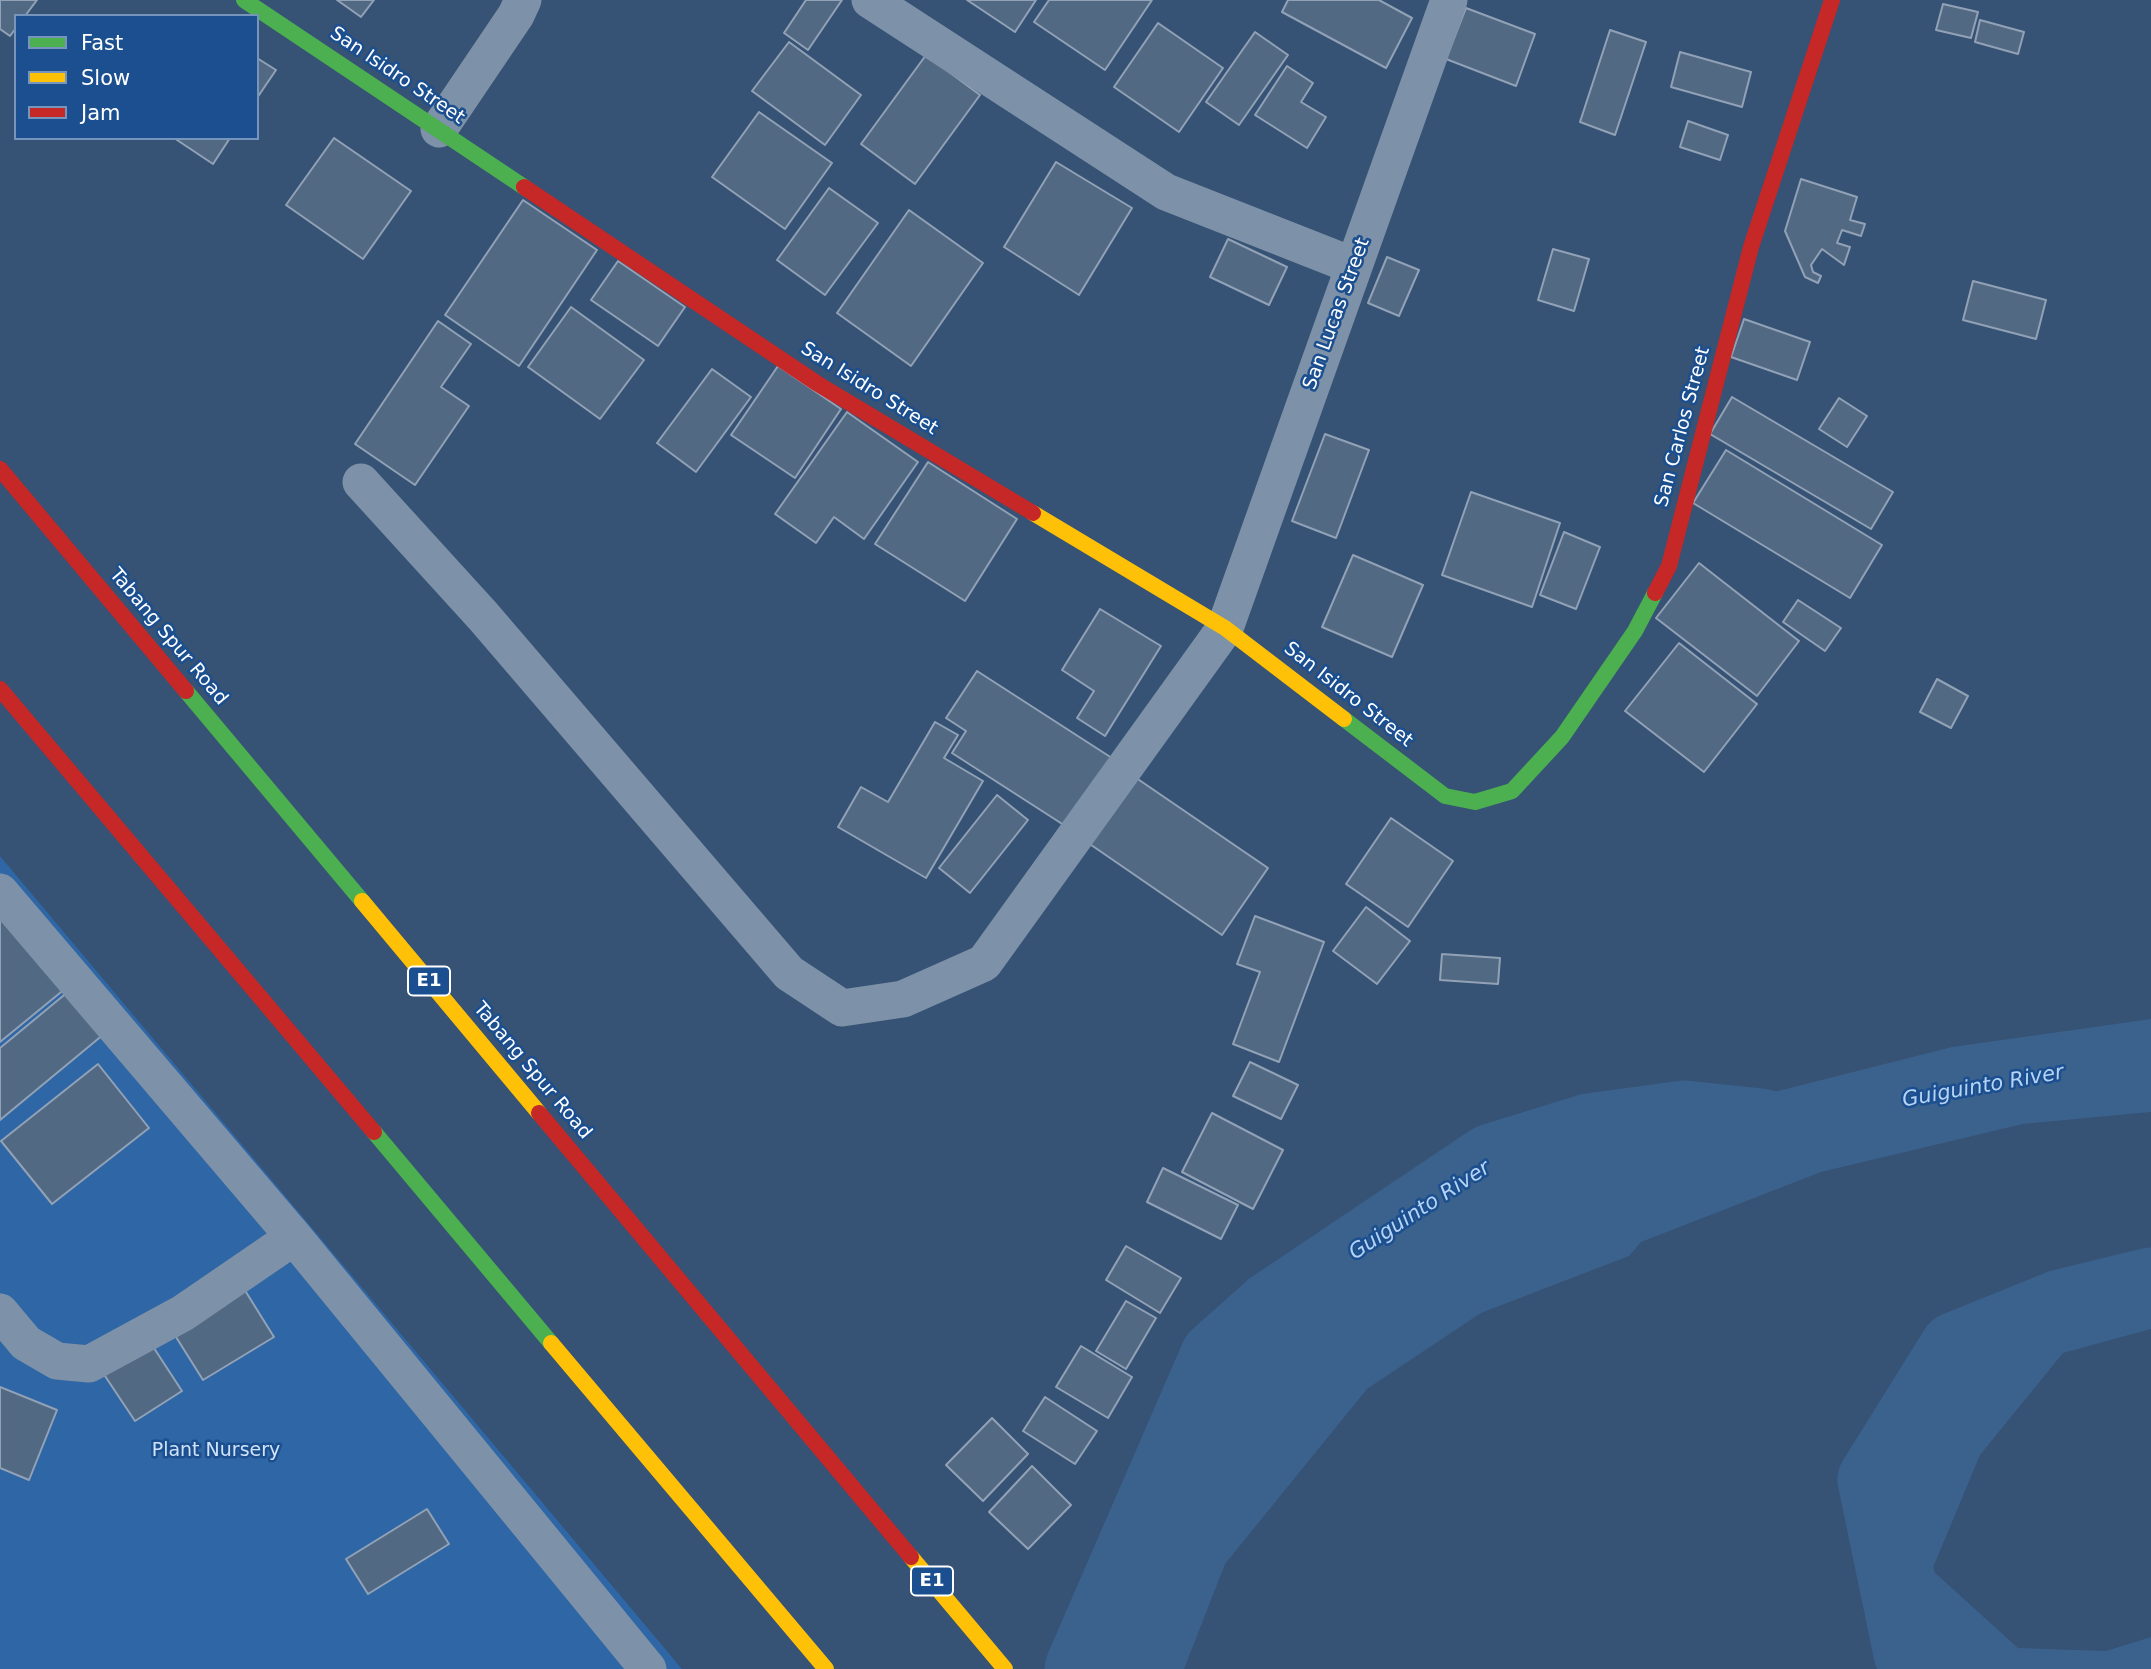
<!DOCTYPE html>
<style>
body{margin:0}
#map{position:relative;width:2151px;height:1669px;overflow:hidden;background:#365274;font-family:"DejaVu Sans",sans-serif}
canvas{display:block}
.legend{position:absolute;left:14px;top:14px;width:245px;height:126px;box-sizing:border-box;background:#1b4f8f;border:2px solid #7695bc;margin:0;padding:9px 12px;list-style:none;font-size:21px;color:#fff}
.legend li{display:flex;align-items:center;gap:14px;height:35px}
.legend b{width:35px;border:2px solid #7695bc}
</style>
<div id="map">
<canvas width="2151" height="1669"></canvas>
<ul class="legend">
<li><b style="height:9px;background:#4caf50"></b>Fast</li>
<li><b style="height:9px;background:#ffc107"></b>Slow</li>
<li><b style="height:9px;background:#c62828"></b>Jam</li>
</ul>
</div>
<script>
const ctx = document.querySelector('canvas').getContext('2d');
ctx.lineJoin = 'round';
function fillPath(path, color) {
  ctx.fillStyle = color;
  ctx.fill(path, 'evenodd');
}
function shape(rows) {
  const path = new Path2D();
  for (const r of rows) {
    path.moveTo(r[0], r[1]);
    for (let i = 2; i < r.length; i += 2) path.lineTo(r[i], r[i + 1]);
  }
  return path;
}
function strokePath(path, color, width, dash) {
  ctx.strokeStyle = color;
  ctx.lineWidth = width;
  ctx.lineCap = dash ? 'butt' : 'round';
  ctx.setLineDash(dash || []);
  ctx.stroke(path);
}
function drawText(font, color, halo, rows, align = 'center') {
  ctx.font = font + ' "DejaVu Sans",sans-serif';
  ctx.lineWidth = 5;
  ctx.setLineDash([]);
  ctx.textBaseline = 'middle';
  ctx.strokeStyle = halo;
  ctx.fillStyle = color;
  for (const [text, x, y, turn = 0] of rows) {
    ctx.save();
    ctx.translate(x, y);
    ctx.rotate((+turn || 0) * Math.PI / 180);
    ctx.textAlign = isNaN(turn) ? turn : align;
    if (halo) ctx.strokeText(text, 0, 0);
    ctx.fillText(text, 0, 0);
    ctx.restore();
  }
}
const green = shape([
 [0,856,682,1669,0,1669]
]);
const water = shape([
 [2151,1019,2151,1112,2023,1124,1821,1172,1641,1242,1629,1256,1481,1313,1367,1389,1225,1564,1184,1669,1080,1669,1169,1465,1260,1341,1381,1233,1663,1120,1952,1047],
 [2151,1258,2151,1329,2063,1353,1980,1455,1932,1570,2018,1648,2106,1651,2151,1637,2151,1669,1943,1669,1905,1621,1881,1527,1925,1385,2055,1292]
]);
const river = shape([
 [1083,1669,1218,1358,1273,1309,1492,1162,1589,1132,1685,1119,1761,1127],
 [1954,1669,1912,1653,1876,1480,1957,1350,2061,1308,2151,1286]
]);
const building = shape([
 [0,0,37,0,25,16,16,16,16,28,10,36,0,29,0,0],
 [337,0,374,0,361,17,337,0],
 [806,0,842,0,808,50,784,33,806,0],
 [967,0,1036,0,1015,32,967,0],
 [1049,0,1152,0,1105,70,1034,22,1049,0],
 [1288,0,1379,0,1412,18,1386,68,1282,12,1288,0],
 [1943,4,1978,12,1971,38,1936,30,1943,4],
 [1466,8,1535,34,1516,86,1446,59,1466,8],
 [1980,20,2024,32,2018,54,1975,42,1980,20],
 [1158,23,1223,68,1179,132,1114,87,1158,23],
 [1610,30,1646,42,1615,135,1580,122,1610,30],
 [1255,32,1288,55,1239,125,1206,102,1255,32],
 [789,42,861,95,825,145,752,91,789,42],
 [1680,52,1751,72,1742,107,1671,87,1680,52],
 [926,55,980,95,915,184,861,144,926,55],
 [257,58,276,70,257,98,257,58],
 [1287,66,1313,83,1301,102,1326,117,1307,148,1255,115,1287,66],
 [759,112,832,163,785,229,712,177,759,112],
 [1688,121,1728,135,1720,160,1680,147,1688,121],
 [174,138,230,138,213,164,174,138],
 [334,138,411,191,363,259,286,205,334,138],
 [1056,162,1132,208,1079,295,1004,247,1056,162],
 [1801,179,1857,197,1850,220,1865,224,1861,236,1842,230,1837,243,1850,247,1844,265,1822,249,1811,265,1813,272,1821,276,1818,283,1805,277,1785,231,1801,179],
 [829,188,878,223,825,295,777,260,829,188],
 [523,200,597,250,519,366,445,315,523,200],
 [909,210,983,263,911,366,837,313,909,210],
 [1228,239,1287,267,1269,305,1210,277,1228,239],
 [1553,249,1589,259,1574,311,1538,300,1553,249],
 [1387,257,1419,270,1399,316,1368,303,1387,257],
 [618,261,685,307,658,346,591,300,618,261],
 [1973,281,2046,300,2036,339,1963,320,1973,281],
 [571,307,644,360,600,419,528,367,571,307],
 [1744,319,1810,342,1797,380,1731,357,1744,319],
 [438,321,471,344,441,387,469,406,415,485,355,444,438,321],
 [778,366,841,409,795,478,731,435,778,366],
 [712,369,751,397,696,472,657,443,712,369],
 [1732,397,1893,492,1871,529,1710,434,1732,397],
 [1839,398,1867,416,1847,447,1819,429,1839,398],
 [847,412,918,462,864,539,834,517,816,543,775,514,847,412],
 [1325,434,1369,450,1336,538,1292,521,1325,434],
 [1726,450,1882,545,1850,598,1693,503,1726,450],
 [928,462,1017,519,965,601,875,544,928,462],
 [1471,492,1560,523,1532,607,1442,575,1471,492],
 [1564,532,1600,547,1576,609,1540,595,1564,532],
 [1353,555,1423,585,1392,657,1322,627,1353,555],
 [1699,563,1799,641,1757,696,1656,618,1699,563],
 [1798,600,1841,628,1825,651,1783,622,1798,600],
 [1100,609,1161,646,1105,736,1077,718,1094,691,1062,670,1100,609],
 [1679,643,1757,704,1704,772,1625,711,1679,643],
 [977,671,1115,760,1070,829,952,753,966,731,946,718,977,671],
 [1937,679,1968,696,1951,728,1920,712,1937,679],
 [935,722,958,735,944,758,983,781,926,878,838,827,861,787,888,802,935,722],
 [1126,771,1268,868,1222,935,1081,838,1126,771],
 [997,795,1028,820,970,893,939,868,997,795],
 [1391,818,1453,861,1408,927,1346,884,1391,818],
 [1366,907,1410,941,1377,984,1333,951,1366,907],
 [0,909,66,988,0,1042,0,909],
 [1255,916,1324,942,1279,1062,1233,1044,1260,972,1237,964,1255,916],
 [1442,954,1500,958,1498,984,1440,980,1442,954],
 [69,991,104,1034,0,1120,0,1048,69,991],
 [1250,1062,1298,1085,1281,1119,1233,1096,1250,1062],
 [98,1064,149,1128,52,1204,1,1141,98,1064],
 [1212,1113,1283,1150,1253,1209,1182,1172,1212,1113],
 [1163,1168,1238,1205,1221,1239,1147,1202,1163,1168],
 [1126,1246,1181,1278,1160,1313,1106,1280,1126,1246],
 [241,1284,274,1337,203,1380,171,1329,241,1284],
 [1126,1301,1156,1318,1126,1369,1096,1351,1126,1301],
 [150,1342,182,1391,135,1421,103,1373,150,1342],
 [1081,1346,1132,1377,1108,1418,1056,1387,1081,1346],
 [0,1387,57,1410,29,1480,0,1468,0,1387],
 [1045,1397,1097,1431,1075,1464,1023,1431,1045,1397],
 [992,1418,1028,1454,983,1501,946,1465,992,1418],
 [1032,1466,1071,1505,1028,1549,989,1512,1032,1466],
 [427,1509,449,1544,368,1594,346,1559,427,1509]
]);
const street = shape([
 [870,0,1166,192,1354,266],
 [439,129,516,15,523,0],
 [361,482,483,616,789,973,842,1008,903,999,984,963,1225,628,1449,0],
 [0,892,294,1237,648,1669],
 [0,1312,26,1343,57,1361,89,1364,183,1313,294,1237]
]);
const fast = shape([
 [244,0,524,187],
 [186,691,362,901],
 [1344,719,1445,796,1475,802,1512,791,1562,737,1635,631,1655,593],
 [374,1132,551,1343]
]);
const slow = shape([
 [1033,513,1225,628,1344,719],
 [362,901,539,1113],
 [551,1343,826,1669],
 [911,1557,1005,1669]
]);
const jam = shape([
 [524,187,818,384,1033,513],
 [0,469,186,691],
 [1655,593,1669,566,1751,247,1832,0],
 [0,689,374,1132],
 [539,1113,911,1557]
]);
const shields = [
 [429,981,42],
 [932,1581,42]
];
const shieldNames = [
 ["E1",429,981],
 ["E1",932,1581]
];
const streetNames = [
 ["San Isidro Street",397,76,34],
 ["San Lucas Street",1337,314,-70],
 ["San Isidro Street",869,389,32],
 ["San Carlos Street",1683,427,-75],
 ["Tabang Spur Road",168,637,50],
 ["San Isidro Street",1348,695,38],
 ["Tabang Spur Road",532,1071,50]
];
const parkNames = [
 ["Plant Nursery",216,1451]
];
const waterNames = [
 ["Guiguinto River",1983,1087,-10],
 ["Guiguinto River",1420,1211,-33]
];
fillPath(green, '#2f66a5');
fillPath(water, '#3b618d');
strokePath(river, '#3b618d', 77);
fillPath(building, '#526984');
strokePath(building, '#92a2b6', 2);
strokePath(street, '#7d92a8', 37);
strokePath(fast, '#4caf50', 16);
strokePath(slow, '#ffc107', 16);
strokePath(jam, '#c62828', 16);
for (const [x, y, w] of shields) {
  const box = new Path2D();
  box.roundRect(x - w / 2, y - 14.5, w, 29, 5);
  ctx.fillStyle = '#1b4f8f';
  ctx.fill(box);
  strokePath(box, '#fff', 2);
}
drawText('bold 18px', '#fff', null, shieldNames);
drawText('19px', '#fff', '#1b4f8f', streetNames);
drawText('19px', '#cfe3fa', '#1b4f8f', parkNames);
drawText('italic 21px', '#b5d3f5', '#1b4f8f', waterNames);
</script>
